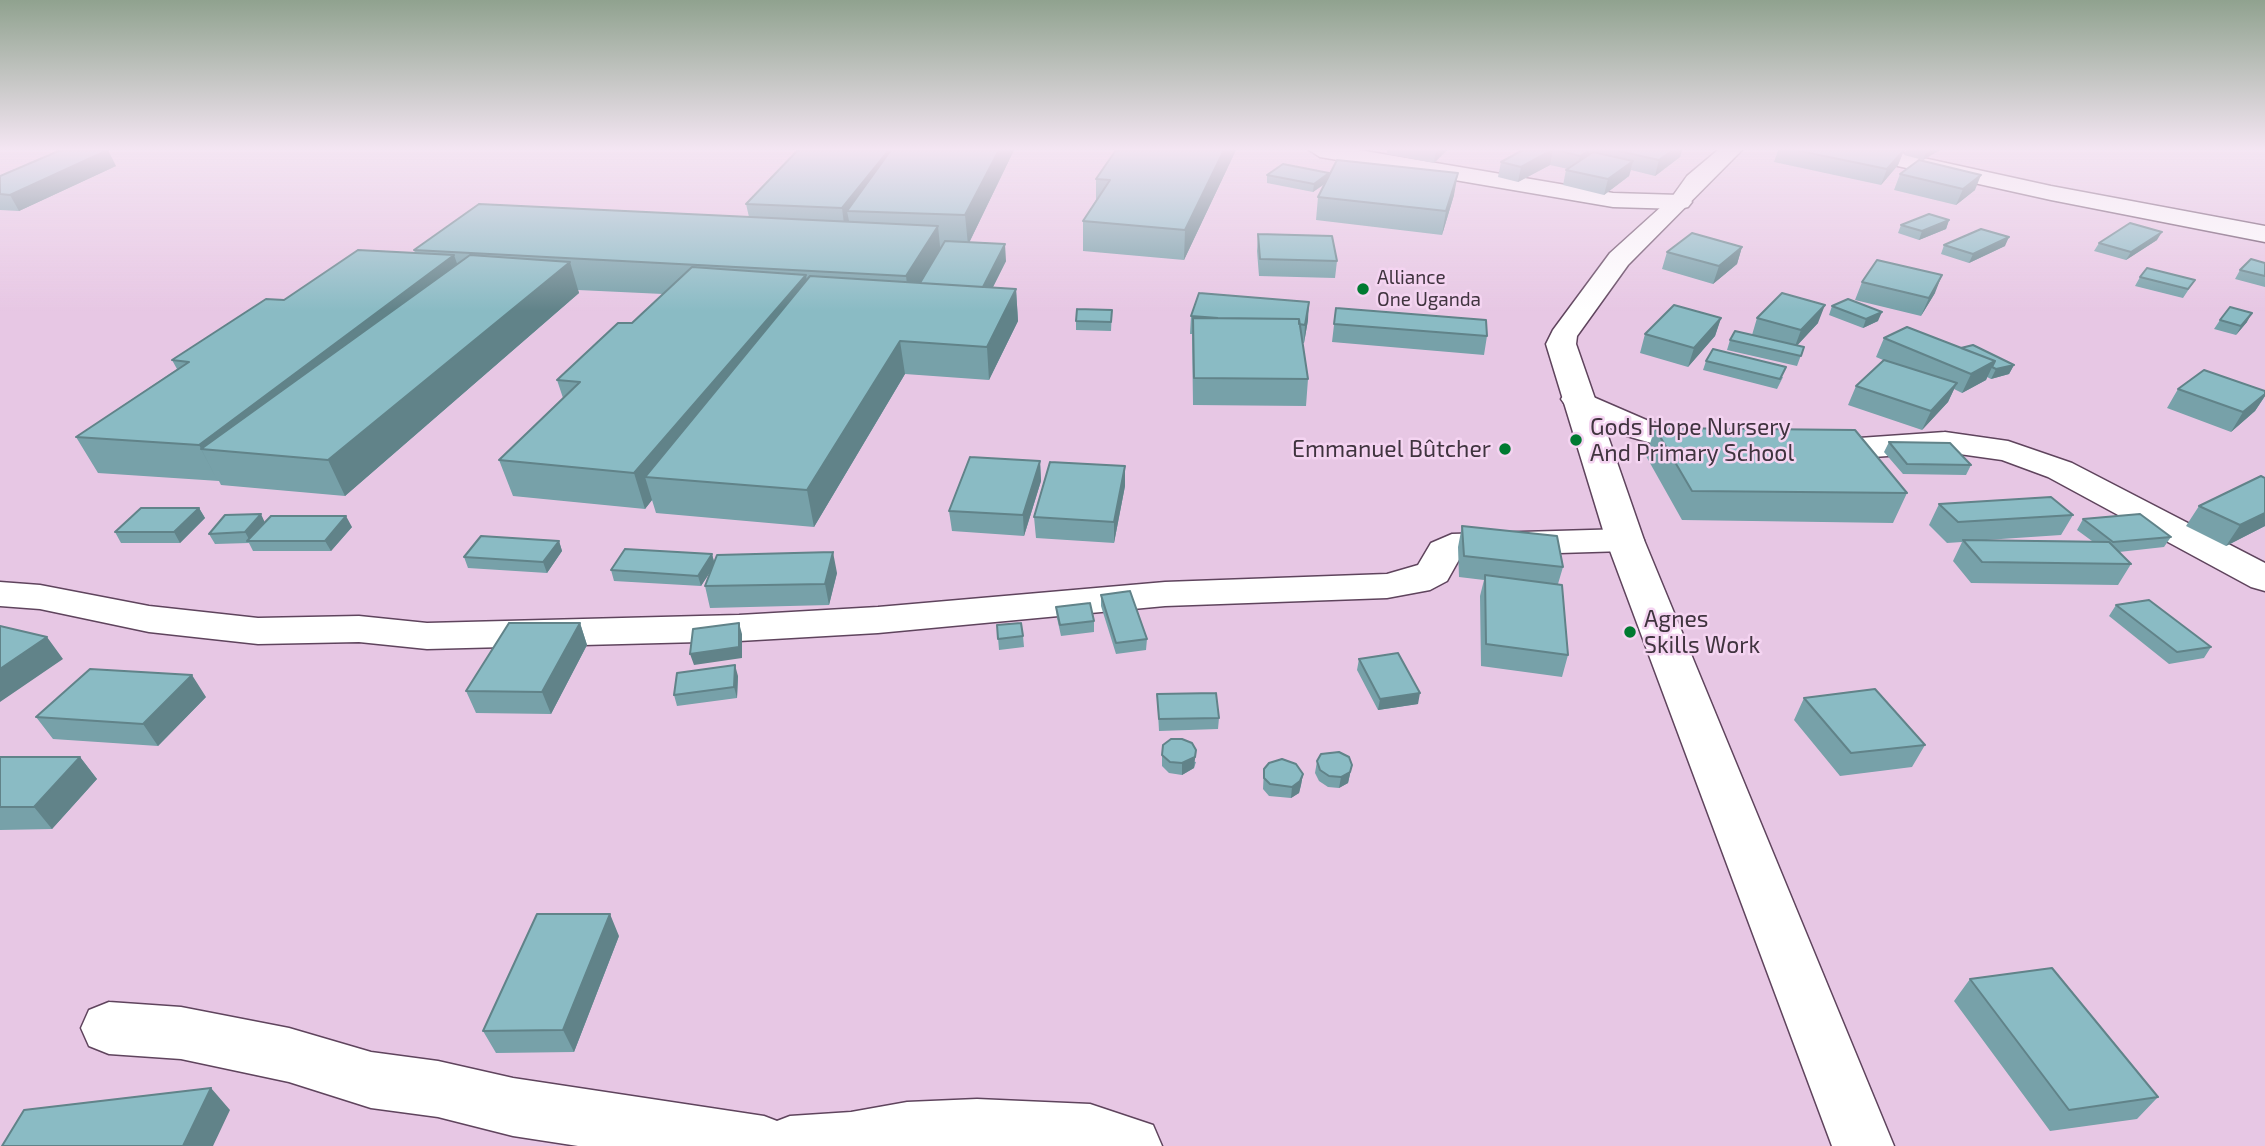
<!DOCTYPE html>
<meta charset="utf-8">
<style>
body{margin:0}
canvas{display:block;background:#e7c7e4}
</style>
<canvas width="2265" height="1146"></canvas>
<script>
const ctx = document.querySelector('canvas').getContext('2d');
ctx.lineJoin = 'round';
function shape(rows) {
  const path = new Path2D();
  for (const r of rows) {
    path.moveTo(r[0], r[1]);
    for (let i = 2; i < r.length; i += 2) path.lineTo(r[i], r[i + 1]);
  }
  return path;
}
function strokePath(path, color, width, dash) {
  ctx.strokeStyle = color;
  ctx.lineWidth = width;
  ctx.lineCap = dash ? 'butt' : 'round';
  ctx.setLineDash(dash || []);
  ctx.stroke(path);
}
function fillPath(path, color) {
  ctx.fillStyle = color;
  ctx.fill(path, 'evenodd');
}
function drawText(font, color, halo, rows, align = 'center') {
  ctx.font = font + ' "Exo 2",sans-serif';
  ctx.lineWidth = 5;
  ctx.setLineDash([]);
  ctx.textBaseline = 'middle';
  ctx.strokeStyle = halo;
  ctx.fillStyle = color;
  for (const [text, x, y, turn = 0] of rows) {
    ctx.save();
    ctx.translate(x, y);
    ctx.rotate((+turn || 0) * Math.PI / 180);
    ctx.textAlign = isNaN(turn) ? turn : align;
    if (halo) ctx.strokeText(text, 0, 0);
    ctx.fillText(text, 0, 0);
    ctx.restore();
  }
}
const minor = shape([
 [1309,150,1359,150,1613,193,1680,195,1688,197,1692,202,1688,207,1680,209,1613,207,1320,157,1309,150],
 [1846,150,1887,150,2051,186,2265,226,2265,242,2051,200,1857,157,1846,150],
 [1577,390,1651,422,1716,436,1721,443,1716,450,1704,453,1665,447,1627,436,1566,406,1561,399,1566,392,1577,390],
 [1945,432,2008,441,2072,463,2265,563,2265,591,2251,587,2048,477,2002,460,1945,452,1816,461,1804,458,1799,451,1804,444,1816,441,1945,432],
 [1625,529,1638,532,1644,540,1638,548,1625,551,1461,556,1447,581,1430,590,1387,598,1165,606,878,633,739,641,427,649,359,642,258,644,149,632,40,609,0,606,0,582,40,585,149,606,258,618,359,616,427,623,739,615,878,607,1165,582,1387,574,1418,565,1431,543,1452,534,1625,529],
 [109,1002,181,1007,289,1028,371,1052,438,1061,513,1078,764,1116,777,1121,790,1116,851,1112,907,1102,977,1099,1090,1104,1153,1125,1162,1146,578,1146,513,1136,438,1117,371,1108,289,1082,181,1059,109,1054,89,1046,81,1028,89,1010,109,1002]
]);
const tertiary = shape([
 [1718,150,1742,150,1628,265,1577,336,1576,344,1644,540,1894,1146,1832,1146,1606,540,1546,344,1553,330,1610,253,1672,197,1687,176,1718,150]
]);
const wall = shape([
 [798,150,1014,150,969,243,1006,261,993,287,1016,289,1018,321,989,380,905,374,814,527,656,513,652,500,645,509,513,496,499,460,563,398,557,380,632,323,663,294,578,290,579,293,345,496,221,485,219,481,98,473,76,437,177,369,172,360,284,300,415,253,414,250,749,217,746,204],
 [1116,150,1236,150,1184,260,1083,251,1083,221,1096,200,1096,179],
 [1387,150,1447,150,1434,163,1387,154],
 [1523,150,1682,150,1680,157,1655,176,1631,170,1629,176,1604,195,1563,185,1566,170,1568,169,1550,165,1518,182,1498,177,1501,162],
 [1778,150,1904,150,1898,165,1881,185,1774,162],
 [1906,150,1940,150,1923,160,1904,155],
 [116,166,19,211,0,210,0,176],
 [1329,173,1328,177,1454,195,1442,235,1316,220,1318,197,1325,184,1313,192,1267,183,1267,175],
 [1900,174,1975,190,1956,205,1894,190],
 [1949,220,1946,229,1919,240,1898,233,1901,225],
 [1258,234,1337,261,1335,278,1259,276,1257,251],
 [2157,240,2126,260,2094,251,2099,243],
 [1944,245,2005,246,1969,263,1941,254],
 [1742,247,1737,264,1713,284,1662,269,1667,252],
 [2265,263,2265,287,2235,279,2240,270],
 [2140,277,2195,280,2183,298,2135,286],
 [1862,282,1935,293,1921,316,1855,300],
 [1832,306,1878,321,1863,328,1829,315],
 [1336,308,1487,336,1484,355,1332,342],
 [1112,310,1111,331,1076,330,1076,321],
 [1191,316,1308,320,1304,343,1302,343,1308,379,1306,406,1193,405,1192,334,1190,334],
 [1721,318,1715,336,1688,367,1640,353,1645,334],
 [1757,318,1818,323,1797,345,1804,347,1797,366,1727,350,1730,340,1752,335],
 [2220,320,2247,322,2236,335,2214,329],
 [1884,338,1961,348,2014,365,2009,374,1991,379,1987,377,1986,380,1962,393,1954,389,1948,402,1922,430,1848,405,1856,386,1883,360,1876,357],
 [1706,361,1783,377,1777,389,1703,370],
 [2178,389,2265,391,2265,396,2255,411,2231,432,2167,408],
 [1655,428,1907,493,1893,523,1682,520,1646,456],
 [1889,442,1971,465,1966,475,1903,474,1884,452],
 [1040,461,1041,481,1024,536,952,531,949,511],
 [1125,486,1114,543,1036,538,1034,517],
 [1939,504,2073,515,2061,535,1986,540,2092,541,2077,530,2083,519,2171,537,2164,547,2119,552,2131,564,2118,585,1971,583,1953,561,1962,542,1947,543,1929,525],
 [2199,506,2265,526,2226,546,2186,526],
 [199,508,205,518,180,543,121,543,115,532],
 [265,523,352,527,331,551,253,551,249,543,215,544,209,534],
 [1462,526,1563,567,1558,584,1568,655,1562,677,1481,666,1480,596,1484,580,1459,577,1458,547],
 [559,541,562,551,547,573,468,568,464,557],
 [712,554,714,562,837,573,829,605,710,608,705,586,710,571,701,586,614,581,611,570],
 [1101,595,1147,639,1146,650,1116,654,1101,606],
 [2116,605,2211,647,2204,658,2169,664,2109,616],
 [1056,607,1094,621,1094,632,1061,636,1057,618],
 [580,623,587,645,551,714,476,713,466,691],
 [997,625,1023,636,1024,647,999,650],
 [1359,659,1418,704,1378,710,1357,670],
 [738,676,737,698,677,706,674,695],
 [1157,694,1219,718,1218,729,1159,731],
 [206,697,158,746,53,739,36,717],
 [1804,698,1925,745,1912,767,1840,776,1794,720],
 [1162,755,1196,762,1194,768,1182,775,1169,773,1162,766],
 [0,757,80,757,97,779,52,829,0,830],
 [1317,761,1352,765,1348,783,1339,788,1328,787,1319,781,1315,773],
 [1264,769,1303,774,1301,785,1299,793,1291,798,1269,796,1263,789],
 [619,936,574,1052,496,1053,483,1031],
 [1970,979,2158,1097,2137,1119,2050,1131,1954,1001]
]);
const shadedWall = shape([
 [108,150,116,166,19,211,10,195],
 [889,150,908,150,847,211,850,226,845,232,842,208],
 [999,150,1014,150,968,245,965,215],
 [1224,150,1236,150,1184,260,1185,230],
 [1436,150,1447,150,1434,163],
 [1552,150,1553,150,1550,165,1518,182,1521,167],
 [1590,150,1587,165,1576,171,1580,156],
 [1673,150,1682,150,1680,157,1655,176,1659,160],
 [1904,150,1898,165,1881,185,1887,169],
 [1929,150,1940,150,1923,160,1926,152],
 [1633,161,1629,176,1604,195,1608,179],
 [1329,173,1328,181,1313,192,1314,184],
 [1458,173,1454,195,1442,235,1446,211],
 [1981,175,1975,190,1956,205,1963,189],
 [1949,220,1946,229,1919,240,1922,231],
 [938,226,941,256,910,308,906,276],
 [2162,232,2157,240,2126,260,2131,252],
 [2009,237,2005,246,1969,263,1973,254],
 [1005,244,1006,261,979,315,978,297],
 [1742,247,1737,264,1713,284,1719,266],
 [454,255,465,286,201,449,218,481,199,445],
 [570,262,579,293,345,496,328,460],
 [806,275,811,306,645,477,652,500,645,509,634,473],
 [1942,275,1935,293,1921,316,1929,298],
 [1016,289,1018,321,989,380,987,347],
 [1309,302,1308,320,1304,343,1305,325],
 [1825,305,1818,323,1794,349,1801,330],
 [1882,312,1878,321,1863,328,1866,319],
 [2252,313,2247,322,2236,335,2241,326],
 [1721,318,1715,336,1688,367,1694,348],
 [900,341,905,374,814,527,807,490],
 [1995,361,1986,380,1962,393,1971,374],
 [2014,365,2009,374,1991,379,1996,369],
 [1957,383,1948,402,1922,430,1931,411],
 [2265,394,2265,396,2255,411,2231,432,2243,412],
 [1040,461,1041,481,1024,536,1023,515],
 [1125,466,1125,486,1114,543,1114,522],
 [199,508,205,518,180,543,174,532],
 [2265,513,2265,526,2226,546,2240,525],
 [261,514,266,525,250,541,245,532],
 [346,516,352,527,331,551,325,541],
 [559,541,562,551,547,573,543,562],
 [833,552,837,573,829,605,825,584],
 [712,554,715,565,701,586,698,576],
 [580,623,587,645,551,714,542,692],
 [739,623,742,634,742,658,694,665,690,654],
 [47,637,63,659,0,702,0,669],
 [735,665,738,676,737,698,734,687],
 [192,675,206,697,158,746,143,724],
 [1420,693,1418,704,1378,710,1380,699],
 [1196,750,1194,768,1182,775,1182,763],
 [80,757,97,779,52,829,34,807],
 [1352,765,1348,783,1339,788,1341,777],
 [1303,774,1301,785,1299,793,1291,798,1292,787],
 [610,914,619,936,574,1052,563,1030],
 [211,1088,230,1110,213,1146,183,1146]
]);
const building = shape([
 [61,150,108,150,10,195,0,194,0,176,61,150],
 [798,150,889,150,842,208,746,204,798,150],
 [891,150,999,150,965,215,847,211,891,150],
 [1116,150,1224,150,1185,230,1083,221,1110,180,1096,179,1116,150],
 [1523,150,1552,150,1521,167,1501,162,1523,150],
 [1556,150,1590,150,1580,156,1556,150],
 [1614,150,1673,150,1659,160,1614,150],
 [1795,150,1904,150,1887,169,1795,150],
 [1593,152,1633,161,1608,179,1566,170,1593,152],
 [1337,160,1458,173,1446,211,1318,197,1337,160],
 [1919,160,1981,175,1963,189,1900,174,1919,160],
 [1283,164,1329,173,1314,184,1267,175,1283,164],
 [479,204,938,226,906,276,414,250,479,204],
 [1929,214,1949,220,1922,231,1901,225,1929,214],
 [2130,223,2162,232,2131,252,2099,243,2130,223],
 [1981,229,2009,237,1973,254,1944,245,1981,229],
 [1692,233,1742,247,1719,266,1667,252,1692,233],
 [1258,234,1332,236,1337,261,1260,259,1258,234],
 [945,241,1005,244,983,287,920,283,945,241],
 [358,250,454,255,199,445,76,437,189,362,172,360,266,299,284,300,358,250],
 [470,255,570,262,328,460,201,449,470,255],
 [2251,259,2265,263,2265,276,2240,270,2251,259],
 [1877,260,1942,275,1929,298,1862,282,1877,260],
 [692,267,806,275,634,473,499,460,580,382,557,380,618,323,632,323,692,267],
 [2147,268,2195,280,2188,289,2140,277,2147,268],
 [810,276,1016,289,987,347,900,341,807,490,645,477,810,276],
 [1199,293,1309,302,1305,325,1299,324,1299,319,1218,318,1191,316,1199,293],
 [1782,293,1825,305,1801,330,1757,318,1782,293],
 [1848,299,1882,312,1866,319,1832,306,1848,299],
 [1674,305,1721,318,1694,348,1645,334,1674,305],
 [2230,307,2252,313,2241,326,2220,320,2230,307],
 [1336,308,1486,320,1487,336,1334,324,1336,308],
 [1077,309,1112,310,1111,322,1076,321,1077,309],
 [1193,318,1299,319,1308,379,1194,378,1193,318],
 [1907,327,1995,361,1971,374,1884,338,1907,327],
 [1735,331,1804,347,1801,356,1730,340,1735,331],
 [1973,345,2014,365,1996,369,1992,367,1995,361,1961,348,1973,345],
 [1713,349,1786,367,1780,379,1706,361,1713,349],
 [1884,360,1957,383,1931,411,1856,386,1884,360],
 [2204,370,2265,391,2265,394,2243,412,2178,389,2204,370],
 [1655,428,1855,430,1907,493,1692,491,1655,428],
 [1889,442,1950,443,1971,465,1907,464,1889,442],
 [970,457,1040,461,1023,515,949,511,970,457],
 [1050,462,1125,466,1114,522,1034,517,1050,462],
 [2261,476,2265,478,2265,513,2240,525,2199,506,2261,476],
 [2051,497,2073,515,1958,522,1939,504,2051,497],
 [141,508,199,508,174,532,115,532,141,508],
 [261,514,245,532,209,534,225,515,261,514],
 [2140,514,2171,537,2113,542,2083,519,2140,514],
 [271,516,346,516,325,541,247,541,271,516],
 [1462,526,1557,536,1563,567,1464,556,1462,526],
 [481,536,559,541,543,562,464,557,481,536],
 [1963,540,2109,542,2131,564,1982,562,1963,540],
 [625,549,712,554,698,576,611,570,625,549],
 [833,552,825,584,705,586,717,555,833,552],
 [1485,575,1562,585,1568,655,1486,644,1485,575],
 [1130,591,1147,639,1116,643,1101,595,1130,591],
 [2149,600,2211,647,2177,652,2116,605,2149,600],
 [1090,603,1094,621,1060,625,1056,607,1090,603],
 [509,623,580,623,542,692,466,691,509,623],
 [739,623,739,647,690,654,693,629,739,623],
 [1021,623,1023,636,998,639,997,625,1021,623],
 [0,626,47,637,0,669,0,626],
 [1398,653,1420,693,1380,699,1359,659,1398,653],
 [735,665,734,687,674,695,677,673,735,665],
 [90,669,192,675,143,724,36,717,90,669],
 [1875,689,1925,745,1851,753,1804,698,1875,689],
 [1216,693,1219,718,1159,719,1157,694,1216,693],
 [1171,739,1182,739,1192,743,1196,750,1195,757,1182,763,1170,762,1162,755,1163,745,1171,739],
 [1339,752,1349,757,1352,765,1350,772,1341,777,1329,776,1320,770,1317,761,1321,754,1339,752],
 [0,757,80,757,34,807,0,807,0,757],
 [1282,759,1296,764,1303,774,1300,781,1292,787,1270,784,1264,778,1264,769,1269,763,1282,759],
 [537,914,610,914,563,1030,483,1031,537,914],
 [2052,968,2158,1097,2069,1110,1970,979,2052,968],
 [211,1088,183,1146,2,1146,24,1110,211,1088]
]);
const markers = [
 [1363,289,7,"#007a31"],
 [1576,440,7,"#007a31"],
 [1505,449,7,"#007a31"],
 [1630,632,7,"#007a31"]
];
const farPoinames = [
 ["Alliance",1377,278],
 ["One Uganda",1377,300]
];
const poiNames = [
 ["Gods Hope Nursery",1590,427],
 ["And Primary School",1590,453],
 ["Emmanuel Bûtcher",1491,449,"right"],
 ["Agnes",1644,619],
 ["Skills Work",1644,645]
];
strokePath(minor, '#5f445d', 3);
strokePath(tertiary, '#5f445d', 3);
fillPath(minor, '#fff');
fillPath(tertiary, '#fff');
fillPath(wall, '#77a1a9');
fillPath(shadedWall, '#618389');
fillPath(building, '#8abbc4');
strokePath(building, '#618389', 2);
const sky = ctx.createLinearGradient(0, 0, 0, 311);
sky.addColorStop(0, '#90a28f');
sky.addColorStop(0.48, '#f4e6f3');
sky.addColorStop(1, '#f4e6f300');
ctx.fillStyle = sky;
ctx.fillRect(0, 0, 2265, 311);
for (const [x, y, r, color] of markers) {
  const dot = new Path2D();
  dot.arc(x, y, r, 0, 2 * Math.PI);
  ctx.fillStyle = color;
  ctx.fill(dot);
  strokePath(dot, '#f4d4f1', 2.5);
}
drawText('19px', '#40343f', '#f4d4f1', farPoinames, 'left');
drawText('23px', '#40343f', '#f4d4f1', poiNames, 'left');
</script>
